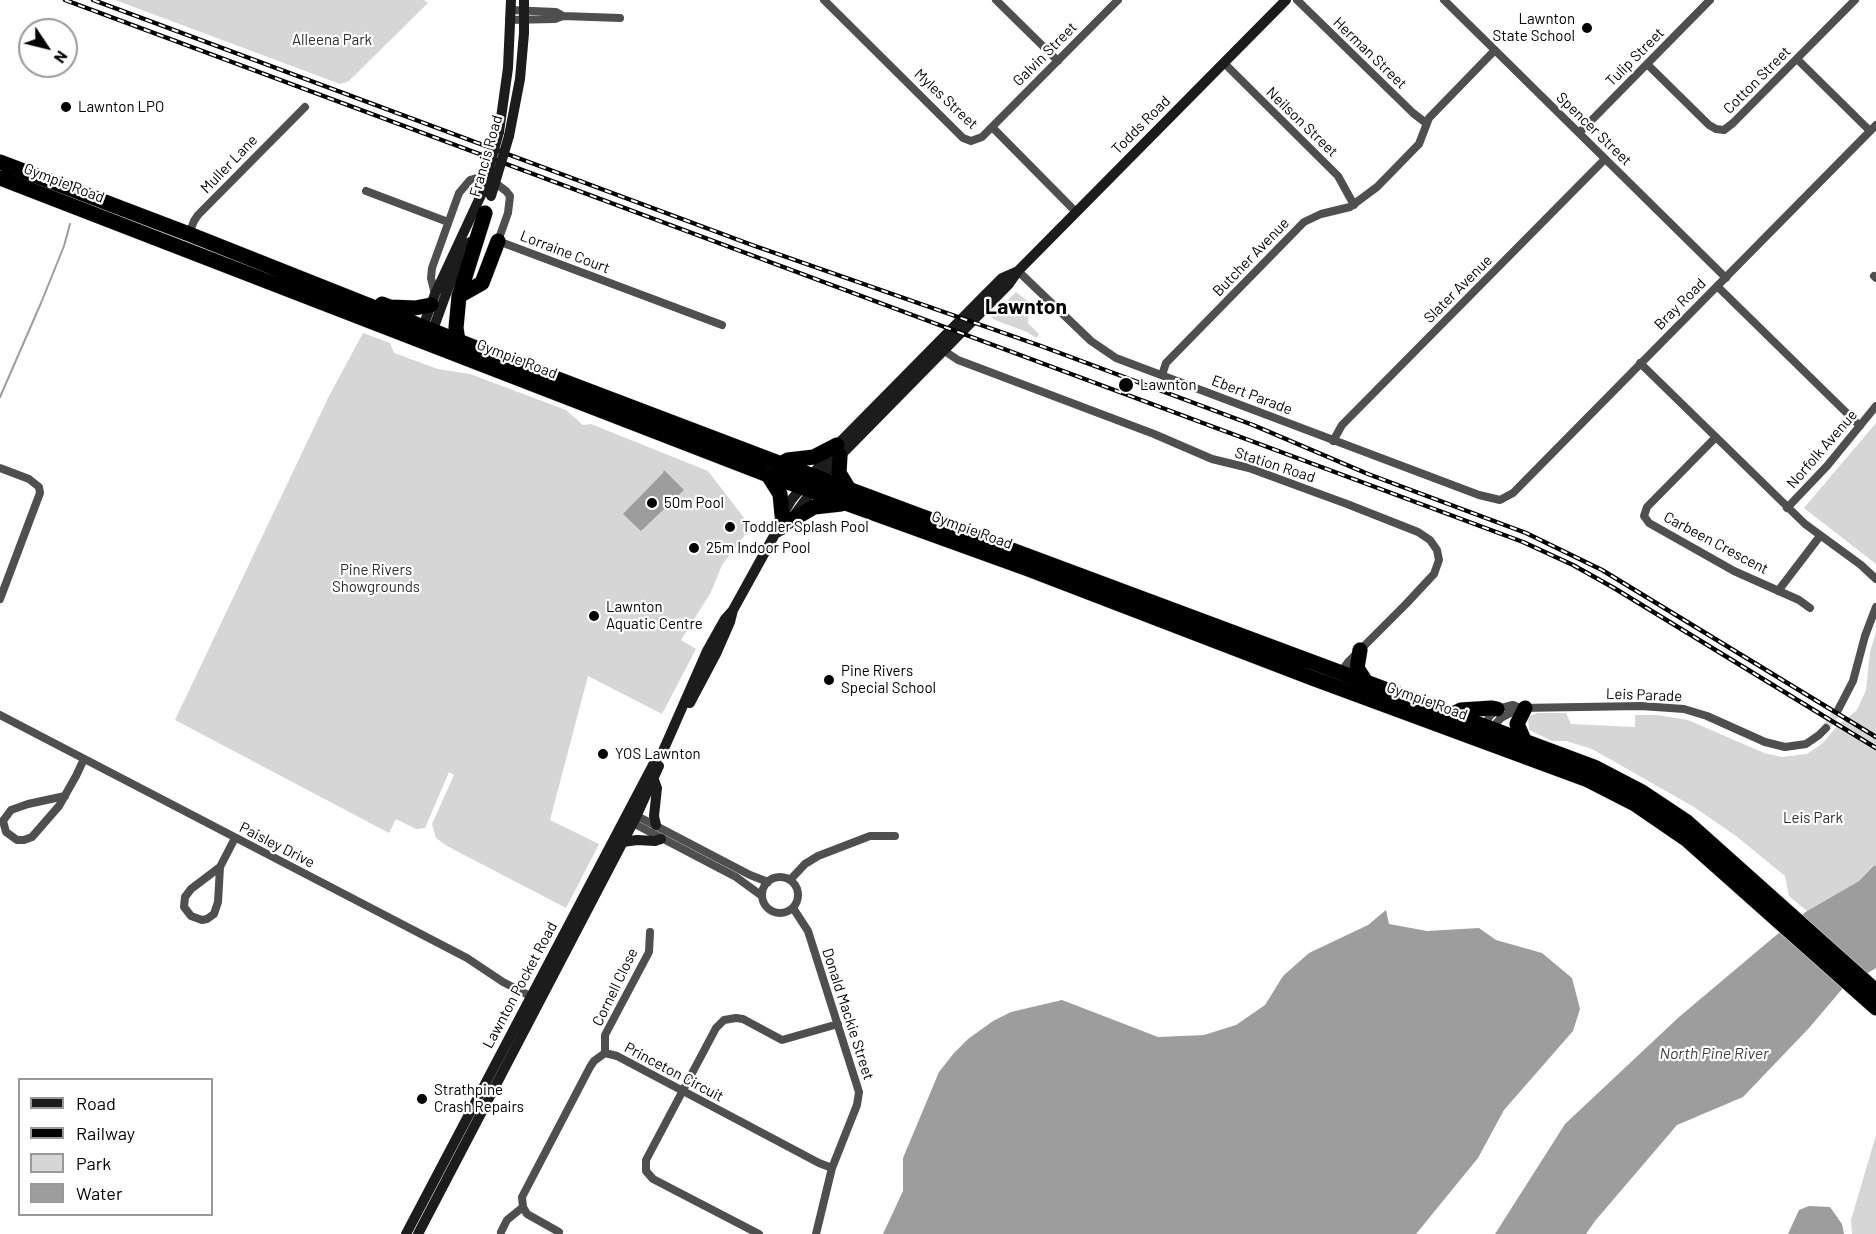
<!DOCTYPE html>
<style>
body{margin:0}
#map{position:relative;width:1876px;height:1234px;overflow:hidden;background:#fff;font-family:Barlow,sans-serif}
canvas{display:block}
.legend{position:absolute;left:18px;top:1078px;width:195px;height:138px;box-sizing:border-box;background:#fff;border:2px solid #999;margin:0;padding:8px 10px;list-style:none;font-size:18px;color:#000}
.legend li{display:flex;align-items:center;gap:12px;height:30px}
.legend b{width:30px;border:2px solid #999}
.north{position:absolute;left:18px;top:18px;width:60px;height:60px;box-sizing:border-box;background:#fff;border:2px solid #999;border-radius:50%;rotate:125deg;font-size:16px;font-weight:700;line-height:24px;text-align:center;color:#000}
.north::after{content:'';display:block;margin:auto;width:21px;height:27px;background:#000;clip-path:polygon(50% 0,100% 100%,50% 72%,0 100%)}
</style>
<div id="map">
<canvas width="1876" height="1234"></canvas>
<ul class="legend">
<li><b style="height:8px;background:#1c1c1c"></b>Road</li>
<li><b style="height:8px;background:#000"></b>Railway</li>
<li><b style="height:16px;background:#d6d6d6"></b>Park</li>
<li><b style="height:16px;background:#9d9d9d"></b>Water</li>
</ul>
<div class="north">N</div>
</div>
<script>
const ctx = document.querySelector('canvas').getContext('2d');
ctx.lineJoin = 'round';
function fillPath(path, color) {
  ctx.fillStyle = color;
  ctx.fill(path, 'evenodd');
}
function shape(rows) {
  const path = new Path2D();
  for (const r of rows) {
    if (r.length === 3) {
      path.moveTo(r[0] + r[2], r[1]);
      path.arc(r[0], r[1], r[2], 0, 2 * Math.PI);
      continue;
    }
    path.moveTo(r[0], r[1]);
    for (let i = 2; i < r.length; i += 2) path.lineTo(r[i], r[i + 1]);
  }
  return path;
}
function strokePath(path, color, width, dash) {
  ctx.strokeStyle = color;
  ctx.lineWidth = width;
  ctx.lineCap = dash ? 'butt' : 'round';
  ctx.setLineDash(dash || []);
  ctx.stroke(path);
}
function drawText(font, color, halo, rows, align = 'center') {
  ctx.font = font + ' Barlow,sans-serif';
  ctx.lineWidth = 4.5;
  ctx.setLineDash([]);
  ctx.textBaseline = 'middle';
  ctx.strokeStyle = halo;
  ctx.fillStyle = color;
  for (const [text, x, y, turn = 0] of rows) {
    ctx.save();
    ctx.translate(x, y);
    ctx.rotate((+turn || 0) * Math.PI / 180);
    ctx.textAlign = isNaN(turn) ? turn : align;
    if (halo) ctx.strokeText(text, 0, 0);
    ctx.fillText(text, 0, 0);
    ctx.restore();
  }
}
const green = shape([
 [115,0,424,0,428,3,349,81,340,84],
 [1016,292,1029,302,1028,323,1039,334,1036,338,1027,332,995,320,991,317],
 [363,333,390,343,394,353,438,369,470,374,566,410,583,425,591,424,708,471,751,527,722,565,711,592,681,640,696,649,662,714,588,676,550,820,599,844,566,908,447,846,436,838,432,824,454,775,449,772,425,828,416,829,396,819,389,833,175,720,328,398],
 [1876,423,1876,564,1804,508],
 [1876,632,1876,867,1873,865,1859,881,1807,911,1789,896,1785,876,1736,836,1694,807,1592,749,1566,741,1552,741,1529,730,1528,717,1537,713,1566,713,1571,724,1635,727,1635,715,1657,715,1688,720,1764,753,1782,757,1807,754,1823,743,1837,726,1857,710,1866,690,1870,652],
 [1876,1135,1876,1234,1852,1234,1851,1220]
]);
const water = shape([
 [664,470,684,490,641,531,623,514,663,473],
 [1874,865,1876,867,1876,968,1843,988,1809,1028,1743,1097,1677,1125,1595,1221,1586,1234,1495,1234,1565,1124,1679,1017,1774,937,1807,911,1859,881],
 [1386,910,1389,924,1427,931,1479,928,1496,940,1542,953,1572,978,1580,1009,1573,1031,1504,1110,1478,1158,1416,1234,883,1234,903,1191,903,1158,939,1072,954,1053,968,1039,993,1021,1011,1012,1062,1000,1158,1037,1204,1035,1236,1025,1265,1005,1283,976,1309,953,1368,925],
 [1809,1206,1830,1207,1842,1224,1844,1234,1788,1234,1799,1210]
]);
const stream = shape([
 [0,397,41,303,64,246,70,224]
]);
const streetTunnel = shape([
 [1826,728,1838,710]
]);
const street = shape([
 [824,0,963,138,971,141,982,137,1118,0],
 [996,0,1058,61],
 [1297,0,1413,113,1426,123],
 [1444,0,1726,278],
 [510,10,556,12,563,16,620,18],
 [509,20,555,19,563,16],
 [1797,59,1870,131],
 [1224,63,1338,176,1354,205],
 [1647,64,1709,125,1716,129,1724,130,1733,123,1855,0],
 [992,127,1076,212],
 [1579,133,1710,0],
 [366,191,448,222],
 [188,236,194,221,198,215,305,107],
 [1018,271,1091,341,1116,358,1479,495,1500,500,1513,493,1876,125],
 [1874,276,1876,278],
 [1717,286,1860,426],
 [435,294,431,278,432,268,459,193,470,180,480,177,494,182,506,191,510,196,508,213,498,241,722,325],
 [940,348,958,360,1154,434,1212,459,1249,468,1347,504,1418,532,1430,540,1437,550,1439,560,1434,574,1406,604,1349,661,1340,673],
 [1640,363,1805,524,1861,565,1876,579],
 [1162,375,1166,363,1304,222,1321,214,1350,207,1377,187,1419,144,1429,118,1495,50],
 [1716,437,1647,507,1644,516,1649,523,1734,571,1799,600,1810,608],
 [1333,441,1342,425,1605,159],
 [0,468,29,479,39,487,40,493,0,599],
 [1787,508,1827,466,1876,406],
 [1778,591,1820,536],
 [1838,710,1853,681,1865,636,1876,607],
 [0,715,467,958,503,982,534,998],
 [1484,728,1489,717,1497,709,1513,705,1520,708,1641,706,1684,709,1707,716,1765,742,1785,747,1806,744,1819,735,1826,728],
 [1490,730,1501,718,1520,708],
 [65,796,28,804,11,810,3,821,6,832,17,840,24,840,32,837,59,806,76,776,84,759],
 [631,816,641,818,750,875,768,882],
 [631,822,736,877,762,896],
 [220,867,191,889,185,897,184,907,191,916,202,920,207,919,214,914,218,902,220,867,235,838],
 [780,895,18],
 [790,880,805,864,818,856,870,836,895,836],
 [793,908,808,931,859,1092,857,1105,832,1168,816,1234],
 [605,1053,605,1035,649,952,650,932],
 [501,1232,507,1220,523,1207],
 [559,1232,527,1214,523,1207,522,1197,590,1067,594,1061,605,1053,617,1056,819,1163,832,1168],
 [759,1234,653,1179,646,1171,646,1160,716,1028,724,1020,736,1018,743,1019,782,1040,838,1024]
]);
const secondary = shape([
 [499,132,508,68,511,0],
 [509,136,520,79,524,33,524,0],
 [421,332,435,294,482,193],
 [431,335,450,283,470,242],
 [775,534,784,529,812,491,840,456,1009,284,1018,271,1286,0],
 [690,703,716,654,730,622,733,610,775,534,777,524,792,499,837,445,982,298,1002,278,1018,271],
 [654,780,657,788,654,816,656,825],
 [623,842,637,840,655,841,661,839],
 [406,1234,655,761,663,751,707,651,725,619,733,610],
 [418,1234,636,817,659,766]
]);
const highway = shape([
 [0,162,189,234,476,348,792,468,1594,767,1642,792,1687,822,1876,991],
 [0,178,768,475,1028,569,1312,678,1588,780,1635,804,1686,839,1876,1008],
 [459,296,482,283,498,241],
 [382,304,390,307,415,308,431,305],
 [458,341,456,328,459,296,485,213],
 [840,456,839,473,850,491],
 [780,464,788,460,814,457,837,445],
 [768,475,780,494,782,515],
 [790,521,814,507,841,504],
 [1360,650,1357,668,1368,685],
 [1525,708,1517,724,1525,742],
 [1451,715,1461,710,1492,708,1497,709]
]);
const rail = shape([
 [65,0,1523,542,1573,565,1614,588,1876,748],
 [93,0,752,245,1041,346,1253,425,1368,474,1526,533,1602,570,1876,737]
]);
const secondaryBridge = shape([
 [482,193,499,132],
 [491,196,509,136]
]);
const markers = [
 [1587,28,6,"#000"],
 [66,107,6,"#000"],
 [1126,385,8,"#000"],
 [652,503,6,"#000"],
 [730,527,6,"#000"],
 [694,548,6,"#000"],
 [594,616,6,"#000"],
 [829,680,6,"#000"],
 [603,754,6,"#000"],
 [422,1099,6,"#000"]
];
const poiNames = [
 ["Lawnton",1575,19,"right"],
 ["State School",1575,36,"right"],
 ["Lawnton LPO",78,107],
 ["Lawnton",1140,385],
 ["50m Pool",664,503],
 ["Toddler Splash Pool",742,527],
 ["25m Indoor Pool",706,548],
 ["Lawnton",606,607],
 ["Aquatic Centre",606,624],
 ["Pine Rivers",841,671],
 ["Special School",841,688],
 ["YOS Lawnton",615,754],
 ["Strathpine",434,1090],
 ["Crash Repairs",434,1107]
];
const parkNames = [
 ["Alleena Park",332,40],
 ["Pine Rivers",376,570],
 ["Showgrounds",376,587],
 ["Leis Park",1813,818]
];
const streetNames = [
 ["Herman Street",1370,53,44],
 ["Galvin Street",1045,54,-45],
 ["Tulip Street",1635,57,-45],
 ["Cotton Street",1757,80,-45],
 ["Myles Street",946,99,43],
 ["Neilson Street",1302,122,44],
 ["Todds Road",1141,125,-45],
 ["Spencer Street",1594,129,44],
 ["Francis Road",486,156,-74],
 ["Muller Lane",229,164,-46],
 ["Gympie Road",64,183,21],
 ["Lorraine Court",565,252,21],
 ["Butcher Avenue",1251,257,-46],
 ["Slater Avenue",1458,289,-45],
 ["Bray Road",1680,304,-45],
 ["Gympie Road",517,359,21],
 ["Ebert Parade",1252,395,21],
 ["Norfolk Avenue",1822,449,-49],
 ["Station Road",1275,465,18],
 ["Gympie Road",972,530,20],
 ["Carbeen Crescent",1716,543,28],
 ["Leis Parade",1644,695,2],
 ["Gympie Road",1427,701,20],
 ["Paisley Drive",277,845,27],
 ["Lawnton Pocket Road",520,985,-62],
 ["Cornell Close",615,987,-64],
 ["Donald Mackie Street",848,1014,72],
 ["Princeton Circuit",674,1072,28]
];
const waterNames = [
 ["North Pine River",1714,1054]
];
const districtNames = [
 ["Lawnton",1026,307]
];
fillPath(green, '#d6d6d6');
fillPath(water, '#9d9d9d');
strokePath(stream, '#9d9d9d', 2);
strokePath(streetTunnel, '#d9d9d9', 8, [8, 4]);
strokePath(highway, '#dbdbdb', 16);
strokePath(street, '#4f4f4f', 8);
strokePath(secondary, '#1c1c1c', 10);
strokePath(highway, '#000', 15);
strokePath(rail, '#000', 4.5);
strokePath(rail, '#fff', 2, [7]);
strokePath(secondaryBridge, '#1c1c1c', 10);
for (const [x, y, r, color] of markers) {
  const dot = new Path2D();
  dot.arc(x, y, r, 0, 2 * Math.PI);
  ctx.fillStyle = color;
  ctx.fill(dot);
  strokePath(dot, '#fff', 2);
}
drawText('15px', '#000', '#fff', poiNames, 'left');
drawText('15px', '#2d2d2d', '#fff', parkNames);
drawText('15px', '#000', '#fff', streetNames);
drawText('italic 16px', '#3e3e3e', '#fff', waterNames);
drawText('bold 21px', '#000', '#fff', districtNames);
</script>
